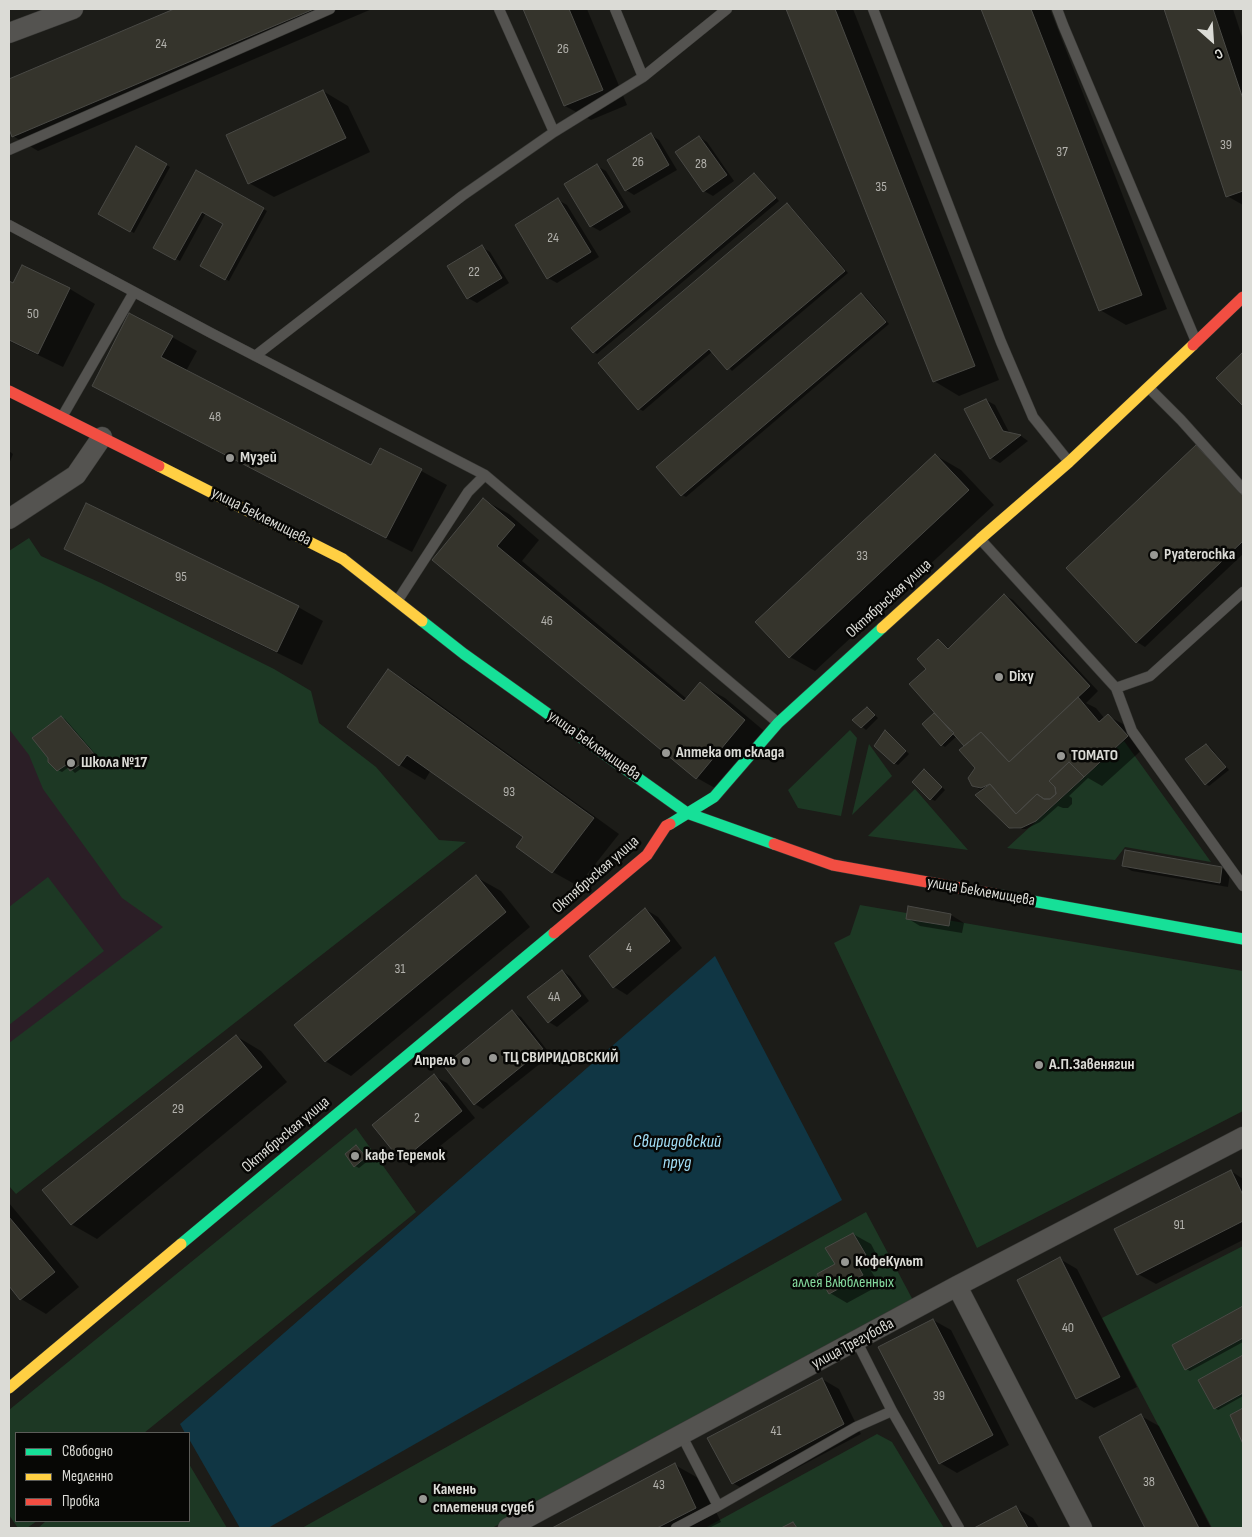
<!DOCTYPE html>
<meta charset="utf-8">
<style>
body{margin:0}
#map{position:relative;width:1252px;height:1537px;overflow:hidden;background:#1c1c18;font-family:"Sofia Sans Condensed",sans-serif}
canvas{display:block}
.frame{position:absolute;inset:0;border:10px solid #dbdbd6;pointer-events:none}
.legend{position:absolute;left:15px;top:1432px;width:175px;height:90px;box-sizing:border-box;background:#070705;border:1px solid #5c5c59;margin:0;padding:6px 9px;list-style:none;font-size:15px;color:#dbdbd6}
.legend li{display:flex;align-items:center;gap:10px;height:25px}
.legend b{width:25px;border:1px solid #5c5c59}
.north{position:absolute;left:1187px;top:15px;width:50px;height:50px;-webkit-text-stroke:4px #070705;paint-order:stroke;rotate:154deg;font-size:14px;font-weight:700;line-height:20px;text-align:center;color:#dbdbd6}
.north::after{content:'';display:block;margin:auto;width:18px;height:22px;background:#dbdbd6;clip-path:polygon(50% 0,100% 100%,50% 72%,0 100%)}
</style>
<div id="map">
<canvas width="1252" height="1537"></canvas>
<div class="frame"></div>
<ul class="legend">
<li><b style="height:6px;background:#16e098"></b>Свободно</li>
<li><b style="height:6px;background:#ffcf43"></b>Медленно</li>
<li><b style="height:6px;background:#f24e42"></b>Пробка</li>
</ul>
<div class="north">С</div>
</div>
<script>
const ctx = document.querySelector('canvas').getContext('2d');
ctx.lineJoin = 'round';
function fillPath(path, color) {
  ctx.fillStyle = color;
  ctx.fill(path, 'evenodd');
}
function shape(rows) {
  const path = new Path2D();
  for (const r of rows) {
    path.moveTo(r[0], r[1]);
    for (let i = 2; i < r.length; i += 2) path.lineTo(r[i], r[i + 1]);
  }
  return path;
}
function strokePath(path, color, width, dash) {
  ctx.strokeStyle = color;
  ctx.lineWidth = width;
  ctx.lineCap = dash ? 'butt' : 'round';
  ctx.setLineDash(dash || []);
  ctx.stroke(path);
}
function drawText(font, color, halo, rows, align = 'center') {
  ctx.font = font + ' "Sofia Sans Condensed",sans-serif';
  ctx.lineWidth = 5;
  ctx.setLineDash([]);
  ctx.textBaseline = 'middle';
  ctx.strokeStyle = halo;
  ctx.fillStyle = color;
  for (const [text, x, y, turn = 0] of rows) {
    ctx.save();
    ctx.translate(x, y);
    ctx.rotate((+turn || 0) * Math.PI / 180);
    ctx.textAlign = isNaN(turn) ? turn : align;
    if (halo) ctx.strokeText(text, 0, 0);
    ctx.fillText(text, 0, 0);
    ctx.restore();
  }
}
const education = shape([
 [9,652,257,874,9,1057]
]);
const green = shape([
 [29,538,41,556,101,583,274,669,311,691,319,723,376,767,439,840,466,842,16,1194,9,1186,9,1043,163,927,122,898,43,789,29,755,9,729,9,551],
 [850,730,857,738,841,816,798,808,788,790],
 [1124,741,1211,862,1125,847,1115,860,1007,848],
 [869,744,892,776,852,815],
 [915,789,968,850,868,836],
 [48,877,104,951,9,1025,9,907],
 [860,905,1243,971,1243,1111,977,1248,834,943,850,935],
 [356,1128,416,1212,144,1433,16,1433,16,1521,37,1521,27,1528,18,1528,9,1515,9,1410],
 [866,1212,915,1304,492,1528,302,1528],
 [1243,1246,1243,1528,1212,1528,1102,1318],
 [877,1434,892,1442,944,1528,705,1528],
 [189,1464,227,1528,38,1528,46,1521,189,1521]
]);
const water = shape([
 [715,956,842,1200,268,1528,240,1528,189,1439,189,1433,185,1433,180,1424]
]);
const shadow = shape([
 [178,9,372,9,38,151,13,136,9,126,9,81],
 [525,9,587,9,627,105,591,120,565,106],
 [788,9,853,9,999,380,959,396,934,381],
 [983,9,1050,9,1167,309,1126,325,1100,310],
 [1165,9,1233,9,1243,40,1243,205,1227,196],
 [323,91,348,106,370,152,274,197,249,183],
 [651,135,659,140,677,170,634,195,626,190],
 [699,137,707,142,734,181,713,196,704,191,677,153],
 [137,148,170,167,134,233,100,214],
 [597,166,606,171,631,212,600,231,591,226],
 [196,172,267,211,229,281,202,266,225,224,206,213,180,261,155,248],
 [754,175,758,177,779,201,597,354,594,352],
 [558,200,567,205,599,257,557,283,548,278],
 [788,205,791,207,848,273,732,371,713,351,643,411,639,409],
 [482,247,490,252,509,283,477,303,468,298],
 [23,267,70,289,95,304,63,367,9,341,9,282,14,285],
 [861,294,865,296,889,324,686,497,682,495],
 [172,337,197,351,186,371,372,467,381,449,447,485,412,552,118,400,93,386],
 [986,400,995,405,1010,434,1021,436,1028,441,1000,463,991,458,966,410],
 [1196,447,1205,452,1243,493,1243,554,1145,647,1137,642],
 [9,451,13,454,9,464],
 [935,455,961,470,994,505,815,671,790,657],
 [484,500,509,514,539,540,522,561,687,699,700,684,725,698,769,735,722,792,697,778,434,560],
 [66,549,298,607,323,621,302,665,91,563],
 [1004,595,1013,600,1098,691,1086,703,1096,708,1105,719,1108,716,1125,725,1145,747,1102,786,1088,778,1069,796,1072,798,1072,804,1068,808,1063,808,1058,806,1040,822,1026,829,1014,829,1009,827,982,791,973,785,976,768,966,746,957,736,945,747,942,745,934,714,940,717,928,669,939,641,950,649],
 [388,671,413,685,619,834,578,886,553,872,525,837,431,770,425,780,400,765,349,727],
 [871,711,878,718,866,730,854,720],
 [61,717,65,719,98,757,75,773,69,767,62,772,58,770],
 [886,731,909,754,898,765,894,763],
 [1206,745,1210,747,1229,770,1209,786,1206,784],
 [928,773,945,790,935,801,931,799],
 [1126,852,1222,868,1230,873,1228,887,1132,871,1123,866],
 [476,877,501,891,530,927,351,1076,325,1061],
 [645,909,658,917,682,948,627,995,614,987,590,956],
 [951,915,964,923,962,933,920,926,907,918],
 [562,971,570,976,589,1001,557,1027,549,1022],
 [512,1012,521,1017,551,1055,483,1109,475,1104,445,1066],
 [236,1036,261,1051,287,1082,97,1239,71,1224],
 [434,1076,447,1083,475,1118,414,1167,401,1160],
 [356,1146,359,1148,369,1160,359,1168,355,1166,346,1154],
 [1231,1171,1243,1179,1243,1240,1156,1284,1138,1274],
 [9,1203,79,1287,46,1314,21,1299,9,1284],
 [853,1234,871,1244,882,1265,871,1271,880,1285,847,1303,830,1293,837,1265],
 [1060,1259,1077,1269,1137,1387,1094,1408,1077,1398],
 [1243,1307,1243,1342,1190,1371,1186,1369,1174,1345],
 [933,1320,951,1330,1009,1445,957,1473,940,1463],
 [1243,1356,1243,1396,1218,1410,1215,1408,1199,1381],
 [822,1379,839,1389,861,1434,750,1493,733,1483],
 [1141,1416,1159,1426,1211,1528,1146,1528,1100,1437],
 [675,1465,700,1479,721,1522,709,1528,554,1528],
 [1016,1508,1033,1518,1039,1528,977,1528]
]);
const building = shape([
 [174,9,314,9,12,137,9,129,9,79,174,9],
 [523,9,569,9,603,90,564,106,523,9],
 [786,9,835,9,975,366,933,382,786,9],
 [981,9,1031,9,1142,295,1099,311,981,9],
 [1164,9,1213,9,1243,99,1243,191,1226,197,1164,9],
 [323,90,346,138,248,184,226,135,323,90],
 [651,133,669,165,625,191,607,160,651,133],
 [699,136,727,175,703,192,675,152,699,136],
 [136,146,167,164,130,232,98,214,136,146],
 [597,164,623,207,590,227,564,184,597,164],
 [196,170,264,208,225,280,200,266,223,224,202,212,175,260,153,248,196,170],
 [754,173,776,198,593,353,571,328,754,173],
 [558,198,591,252,547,279,515,225,558,198],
 [787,203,845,271,727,370,709,349,638,410,598,363,787,203],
 [482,245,502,278,467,299,447,266,482,245],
 [22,265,70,288,38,354,9,340,9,281,13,283,22,265],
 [861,293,886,322,681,496,656,467,861,293],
 [129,313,173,336,161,357,371,465,380,448,422,469,386,538,92,386,129,313],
 [1243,352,1243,406,1216,378,1243,352],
 [986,399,1003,431,1021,435,990,459,964,409,986,399],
 [1196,445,1243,496,1243,541,1136,643,1066,568,1196,445],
 [935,454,969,490,789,658,755,622,935,454],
 [483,498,515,525,497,546,684,701,700,682,745,720,696,779,432,560,483,498],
 [86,503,299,606,277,652,64,549,86,503],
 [1004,594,1090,686,1009,762,981,732,964,746,909,684,926,669,917,659,938,639,948,649,1004,594],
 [388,669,594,818,552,873,516,847,523,837,407,755,399,766,347,727,388,669],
 [1078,697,1099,722,1108,714,1128,736,1084,777,1069,762,1049,781,1055,787,1056,794,1050,799,1044,799,1037,794,1016,814,990,784,981,788,972,786,968,778,975,768,959,750,964,746,981,732,1009,762,1078,697],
 [867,707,875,715,861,728,852,720,867,707],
 [934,713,954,733,941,746,922,724,934,713],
 [61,716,95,755,70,771,66,765,57,771,48,762,48,758,32,738,61,716],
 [885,730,906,751,894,764,874,746,885,730],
 [1206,744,1226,767,1205,785,1185,759,1206,744],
 [1069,762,1084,777,1036,821,1021,828,1009,828,975,795,990,784,1016,814,1037,794,1044,799,1050,799,1056,794,1055,787,1049,781,1069,762],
 [924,769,942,787,930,800,912,782,924,769],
 [1125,850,1222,867,1220,883,1122,866,1125,850],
 [476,875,506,912,325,1062,294,1025,476,875],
 [908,906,951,914,949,926,906,919,908,906],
 [645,908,670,941,613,988,589,956,645,908],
 [562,970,581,996,548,1023,527,997,562,970],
 [512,1010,543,1049,474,1105,444,1066,512,1010],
 [236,1035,262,1067,71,1225,42,1190,236,1035],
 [434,1074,462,1111,401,1161,372,1125,434,1074],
 [356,1145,366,1157,354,1167,345,1154,356,1145],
 [1231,1170,1243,1195,1243,1221,1137,1275,1114,1229,1231,1170],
 [9,1217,55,1272,20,1300,9,1286,9,1217],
 [853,1233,866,1255,855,1261,863,1275,829,1294,817,1274,835,1264,825,1248,853,1233],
 [1060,1257,1120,1377,1076,1399,1017,1280,1060,1257],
 [1243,1306,1243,1338,1185,1370,1172,1345,1243,1306],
 [933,1319,993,1435,939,1464,878,1347,933,1319],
 [1243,1355,1243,1393,1214,1409,1198,1380,1243,1355],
 [822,1378,844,1424,732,1484,707,1438,822,1378],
 [1243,1408,1243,1444,1230,1415,1243,1408],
 [1141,1414,1199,1528,1145,1528,1099,1437,1141,1414],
 [675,1463,696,1508,657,1528,552,1528,675,1463],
 [1016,1506,1028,1528,974,1528,1016,1506],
 [793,1522,797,1528,781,1528,793,1522]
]);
const lane = shape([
 [499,9,554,132],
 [615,9,643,77],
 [873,9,1001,342,1033,417,1069,462],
 [1057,9,1063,25,1195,339],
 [9,150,330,9],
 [9,225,211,333,485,475],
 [255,356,462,196,554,132,643,77,727,9],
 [1149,388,1181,420,1243,489],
 [62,417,134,292],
 [981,540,1116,688,1132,731,1243,886],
 [398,600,468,492,485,475,777,722],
 [1116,688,1150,676,1243,592],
 [857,1342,892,1411,959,1528],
 [718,1506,856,1427,892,1411],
 [676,1528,718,1506,682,1436]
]);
const street = shape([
 [9,33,73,9],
 [9,519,76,475,102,437],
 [957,1286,1082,1528],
 [508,1528,957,1286,1243,1137]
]);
const fast = shape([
 [422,621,464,654,687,813,774,844],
 [670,824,714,797,778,723,882,628],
 [999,895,1243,939],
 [181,1244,554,933]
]);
const slow = shape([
 [159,466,343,559,422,621],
 [882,628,980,539,1069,462,1193,345],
 [9,1388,181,1244]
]);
const jam = shape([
 [1193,345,1243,297],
 [9,391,159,466],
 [774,844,833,865,999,895],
 [554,933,647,855,666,826,670,824]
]);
const markers = [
 [230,458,5,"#989894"],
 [1154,555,5,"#989894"],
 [999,677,5,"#989894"],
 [666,753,5,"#989894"],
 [1061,756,5,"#989894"],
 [71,763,5,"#989894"],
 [493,1058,5,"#989894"],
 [466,1061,5,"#989894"],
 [1039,1065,5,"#989894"],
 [355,1156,5,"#989894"],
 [845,1262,5,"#989894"],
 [423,1499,5,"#989894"]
];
const numberNames = [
 ["24",161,44],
 ["26",563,49],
 ["39",1226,145],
 ["37",1062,152],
 ["26",638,162],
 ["28",701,164],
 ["35",881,187],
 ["24",553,238],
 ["22",474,272],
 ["50",33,314],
 ["48",215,417],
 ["33",862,556],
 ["95",181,577],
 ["46",547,621],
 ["93",509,792],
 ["4",629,948],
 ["31",400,969],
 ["4А",554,997],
 ["29",178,1109],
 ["2",417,1118],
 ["91",1179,1225],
 ["40",1068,1328],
 ["39",939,1396],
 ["41",776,1431],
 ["38",1149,1482],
 ["43",659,1485]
];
const poiNames = [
 ["Музей",240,458],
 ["Pyaterochka",1164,555],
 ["Dixy",1009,677],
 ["Аптека от склада",676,753],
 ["ТОМАТО",1071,756],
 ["Школа №17",81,763],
 ["ТЦ СВИРИДОВСКИЙ",503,1058],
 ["Апрель",456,1061,"right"],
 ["А.П.Завенягин",1049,1065],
 ["кафе Теремок",365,1156],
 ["КофеКульт",855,1262],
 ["Камень",433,1490],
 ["сплетения судеб",433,1508]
];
const streetNames = [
 ["улица Беклемищева",261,517,27],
 ["Октябрьская улица",889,599,-42],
 ["улица Беклемищева",594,746,35],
 ["Октябрьская улица",596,875,-41],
 ["улица Беклемищева",981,892,10],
 ["Октябрьская улица",286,1135,-40],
 ["улица Трегубова",853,1344,-28]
];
const parkNames = [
 ["аллея Влюбленных",843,1283]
];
const waterNames = [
 ["Свиридовский",677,1142],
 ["пруд",677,1163]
];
fillPath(education, '#2b1e26');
fillPath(green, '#1d3824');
fillPath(water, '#103644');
fillPath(shadow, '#0007');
fillPath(building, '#35342c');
strokePath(building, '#494945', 1);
strokePath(lane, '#393936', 11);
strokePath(street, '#393936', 21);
strokePath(fast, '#393936', 12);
strokePath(slow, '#393936', 12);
strokePath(jam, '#393936', 12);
strokePath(lane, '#545350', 10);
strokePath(street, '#545350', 20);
strokePath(fast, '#16e098', 11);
strokePath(slow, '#ffcf43', 11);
strokePath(jam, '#f24e42', 11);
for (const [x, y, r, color] of markers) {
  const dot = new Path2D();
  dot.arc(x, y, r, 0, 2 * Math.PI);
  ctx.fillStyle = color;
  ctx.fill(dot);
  strokePath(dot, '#070705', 2);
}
drawText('14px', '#b2b1ac', null, numberNames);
drawText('bold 16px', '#dbdbd6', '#070705', poiNames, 'left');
drawText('16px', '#dbdbd6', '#070705', streetNames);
drawText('16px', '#84d89d', '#070705', parkNames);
drawText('italic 18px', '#a3dff7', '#070705', waterNames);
</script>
